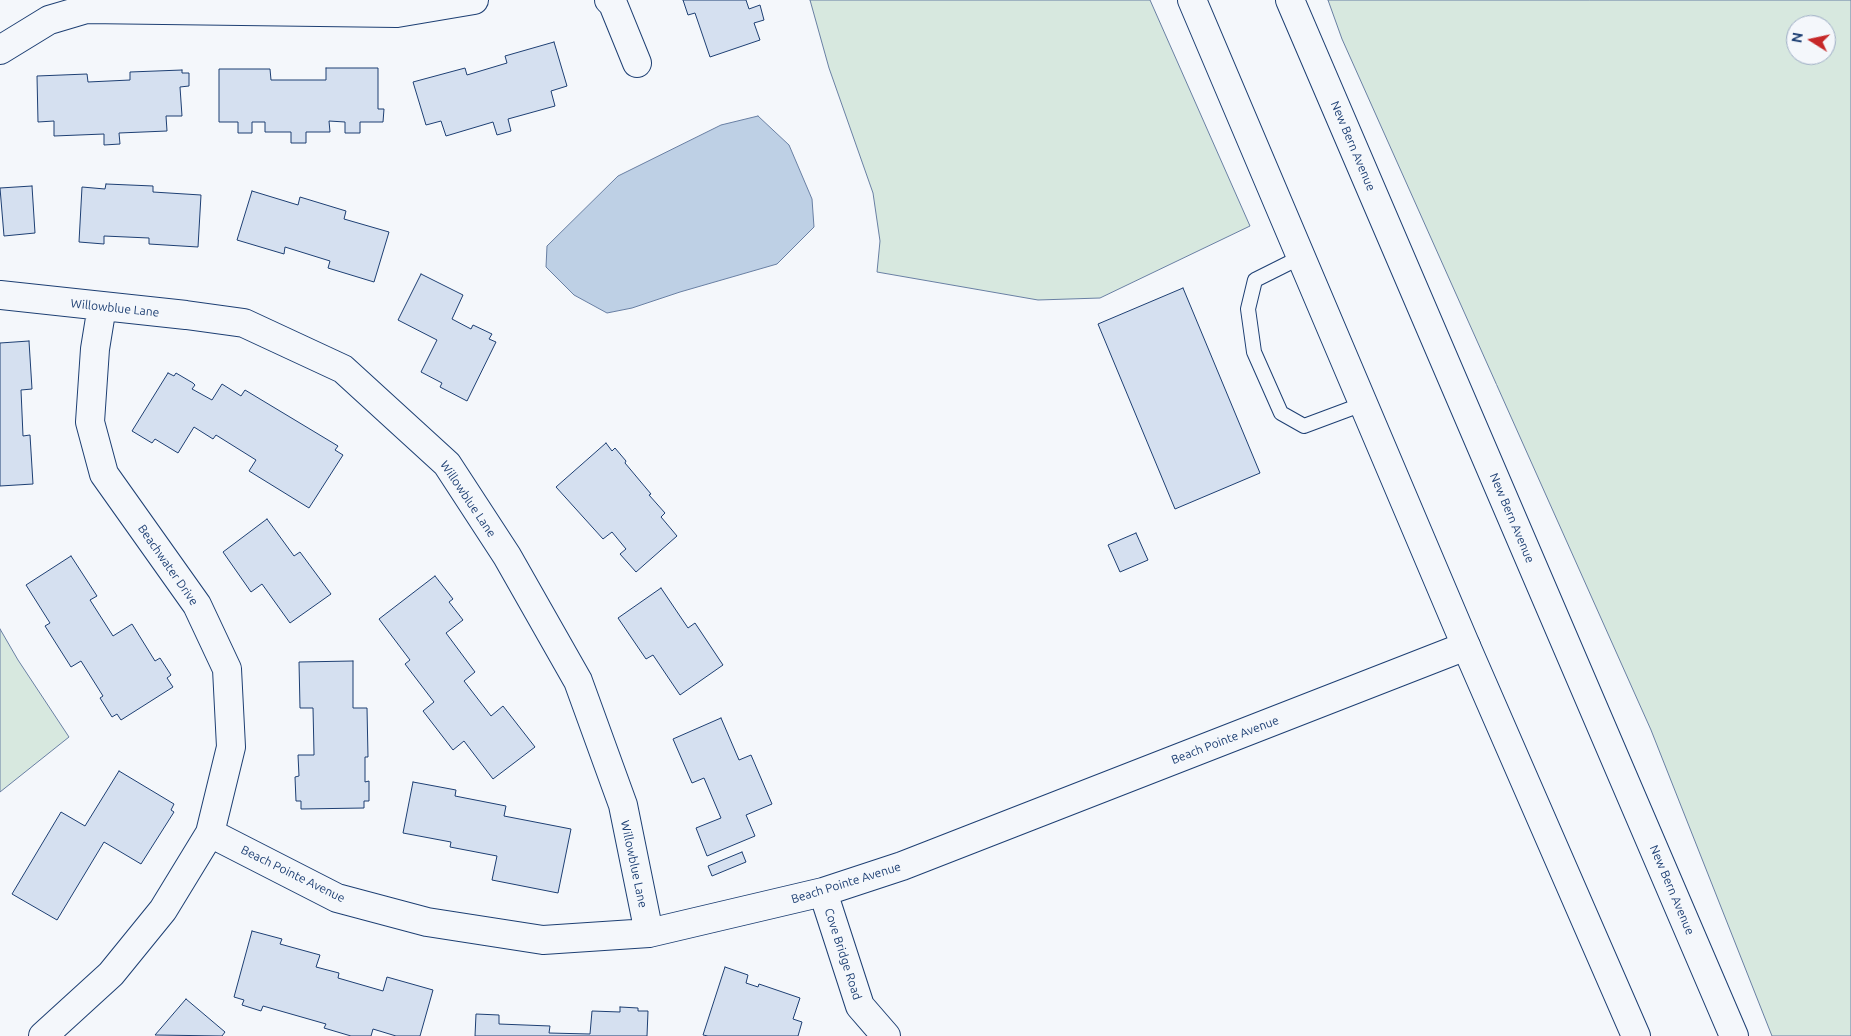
<!DOCTYPE html>
<style>
body{margin:0}
#map{position:relative;width:1851px;height:1036px;overflow:hidden;background:#f4f7fb;font-family:Ubuntu,sans-serif}
canvas{display:block}
.north{position:absolute;left:1786px;top:15px;width:50px;height:50px;box-sizing:border-box;background:#f4f7fb;border:1px solid #9eadc5;border-radius:50%;rotate:280deg;font-size:14px;font-weight:700;line-height:20px;text-align:center;color:#1d3f73}
.north::after{content:'';display:block;margin:auto;width:18px;height:22px;background:#c62828;clip-path:polygon(50% 0,100% 100%,50% 72%,0 100%)}
</style>
<div id="map">
<canvas width="1851" height="1036"></canvas>
<div class="north">N</div>
</div>
<script>
const ctx = document.querySelector('canvas').getContext('2d');
ctx.lineJoin = 'round';
function fillPath(path, color) {
  ctx.fillStyle = color;
  ctx.fill(path, 'evenodd');
}
function shape(rows) {
  const path = new Path2D();
  for (const r of rows) {
    path.moveTo(r[0], r[1]);
    for (let i = 2; i < r.length; i += 2) path.lineTo(r[i], r[i + 1]);
  }
  return path;
}
function strokePath(path, color, width, dash) {
  ctx.strokeStyle = color;
  ctx.lineWidth = width;
  ctx.lineCap = dash ? 'butt' : 'round';
  ctx.setLineDash(dash || []);
  ctx.stroke(path);
}
function drawText(font, color, halo, rows, align = 'center') {
  ctx.font = font + ' Ubuntu,sans-serif';
  ctx.lineWidth = 4;
  ctx.setLineDash([]);
  ctx.textBaseline = 'middle';
  ctx.strokeStyle = halo;
  ctx.fillStyle = color;
  for (const [text, x, y, turn = 0] of rows) {
    ctx.save();
    ctx.translate(x, y);
    ctx.rotate((+turn || 0) * Math.PI / 180);
    ctx.textAlign = isNaN(turn) ? turn : align;
    if (halo) ctx.strokeText(text, 0, 0);
    ctx.fillText(text, 0, 0);
    ctx.restore();
  }
}
const green = shape([
 [810,0,1150,0,1250,226,1100,298,1038,300,877,272,880,241,873,193,829,68,810,0],
 [1328,0,1851,0,1851,1036,1772,1036,1651,730,1342,39,1328,0],
 [1796,25,1826,25,1826,55,1796,55,1796,25],
 [0,629,18,660,69,737,0,792,0,629]
]);
const water = shape([
 [758,116,789,145,812,199,814,227,777,264,680,292,632,308,607,313,574,295,546,267,547,246,618,176,721,125,758,116]
]);
const building = shape([
 [683,0,746,0,749,9,760,5,764,20,754,23,760,40,710,57,695,13,688,15,683,0],
 [554,42,567,86,551,91,555,106,508,119,511,131,497,135,493,122,446,136,441,121,426,125,413,82,465,68,467,75,507,63,505,56,554,42],
 [326,68,378,68,378,109,384,109,383,122,360,122,360,133,345,133,345,122,329,121,330,132,306,132,306,143,291,143,291,132,265,132,265,122,252,122,252,133,238,133,238,122,219,122,219,69,270,69,271,80,326,80,326,68],
 [182,70,182,73,189,73,189,86,180,87,182,116,166,116,167,131,119,133,120,144,104,145,104,134,54,136,54,121,38,122,37,76,87,74,88,82,130,80,130,72,182,70],
 [106,184,153,186,153,192,201,195,198,247,149,244,149,238,104,236,104,244,79,242,82,187,105,189,106,184],
 [32,186,35,233,4,236,0,188,32,186],
 [252,191,298,205,300,197,346,211,344,219,389,232,374,282,328,268,330,261,285,247,284,254,237,240,252,191],
 [421,274,463,295,452,319,471,329,473,325,492,334,489,339,496,342,467,401,440,387,442,383,421,372,437,340,398,320,421,274],
 [1183,288,1260,473,1175,509,1098,324,1183,288],
 [29,341,32,389,21,390,23,436,30,435,33,484,0,486,0,343,29,341],
 [168,373,174,376,176,373,193,383,195,385,192,389,212,400,222,384,241,396,245,390,338,446,335,450,343,455,309,508,249,471,256,460,216,435,213,439,194,427,178,453,155,439,152,443,132,431,168,373],
 [606,443,612,451,615,448,626,461,625,463,651,494,649,495,665,513,661,517,677,536,636,572,620,554,626,549,612,532,603,539,556,487,606,443],
 [267,519,294,556,300,552,331,594,290,623,262,584,251,592,223,552,267,519],
 [1136,533,1148,560,1120,572,1108,545,1136,533],
 [71,556,97,596,90,600,113,636,132,624,155,661,160,658,171,675,167,678,173,687,121,720,117,714,112,717,100,698,103,696,81,661,71,667,45,626,50,623,26,585,71,556],
 [435,576,453,599,449,602,463,620,446,633,475,672,464,681,491,716,503,706,535,747,493,779,464,741,453,750,423,711,434,702,405,664,410,660,379,619,435,576],
 [661,588,688,628,695,623,723,665,680,695,653,655,646,659,618,618,661,588],
 [353,661,353,708,367,708,368,757,365,757,365,782,369,781,369,801,364,801,364,808,301,809,301,801,296,801,295,777,299,776,298,755,314,755,314,753,313,708,300,708,299,662,353,661],
 [721,718,739,760,751,755,772,804,746,815,755,836,707,856,696,828,721,818,704,778,692,783,673,739,721,718],
 [119,771,174,804,171,810,174,812,141,864,104,842,57,920,12,894,61,812,85,826,119,771],
 [413,782,456,790,455,796,506,806,504,816,571,829,558,893,492,880,497,856,450,847,451,842,403,833,413,782],
 [742,852,746,862,712,876,708,866,742,852],
 [252,931,282,939,280,944,320,955,316,967,339,973,338,978,383,991,387,977,433,990,420,1036,396,1036,373,1029,371,1036,351,1036,324,1028,326,1024,263,1006,261,1011,242,1005,244,1000,234,997,252,931],
 [725,967,748,975,746,983,758,987,759,984,800,998,793,1019,802,1022,798,1036,708,1036,703,1035,725,967],
 [186,999,225,1032,222,1036,155,1035,186,999],
 [620,1007,638,1008,638,1011,648,1011,647,1036,475,1036,476,1014,499,1015,499,1024,550,1026,549,1033,590,1034,592,1011,620,1012,620,1007]
]);
const service = shape([
 [1301,257,1255,280,1248,309,1254,352,1281,413,1304,426,1363,404]
]);
const minor = shape([
 [609,0,613,4,637,63],
 [0,50,49,20,86,9,397,13,474,0],
 [0,295,186,315,244,323,343,369,447,464,507,556,578,681,623,805,649,933],
 [210,833,337,898,427,922,543,940,649,933,823,892,902,866,1466,646],
 [823,892,860,1006,886,1036],
 [43,1036,111,974,163,910,210,833,231,747,227,669,197,605,104,474,90,422,95,349,102,306]
]);
const primary = shape([
 [1192,0,1466,646,1636,1036],
 [1290,0,1734,1036]
]);
const streetNames = [
 ["New Bern Avenue",1353,146,67],
 ["Willowblue Lane",115,308,6],
 ["Willowblue Lane",468,499,56],
 ["New Bern Avenue",1512,518,67],
 ["Beachwater Drive",168,565,55],
 ["Beach Pointe Avenue",1225,740,-21],
 ["Willowblue Lane",634,864,78],
 ["Beach Pointe Avenue",293,874,26],
 ["Beach Pointe Avenue",846,883,-17],
 ["New Bern Avenue",1672,890,67],
 ["Cove Bridge Road",843,954,72]
];
fillPath(green, '#d7e8df');
strokePath(green, '#687fa3', 1);
fillPath(water, '#bed0e5');
strokePath(water, '#687fa3', 1);
fillPath(building, '#d5e0f0');
strokePath(building, '#1d3f73', 1);
strokePath(service, '#1d3f73', 16);
strokePath(minor, '#1d3f73', 30);
strokePath(primary, '#1d3f73', 30);
strokePath(service, '#f4f7fb', 14);
strokePath(minor, '#f4f7fb', 28);
strokePath(primary, '#f4f7fb', 28);
drawText('12px', '#1d3f73', '#f4f7fb', streetNames);
</script>
